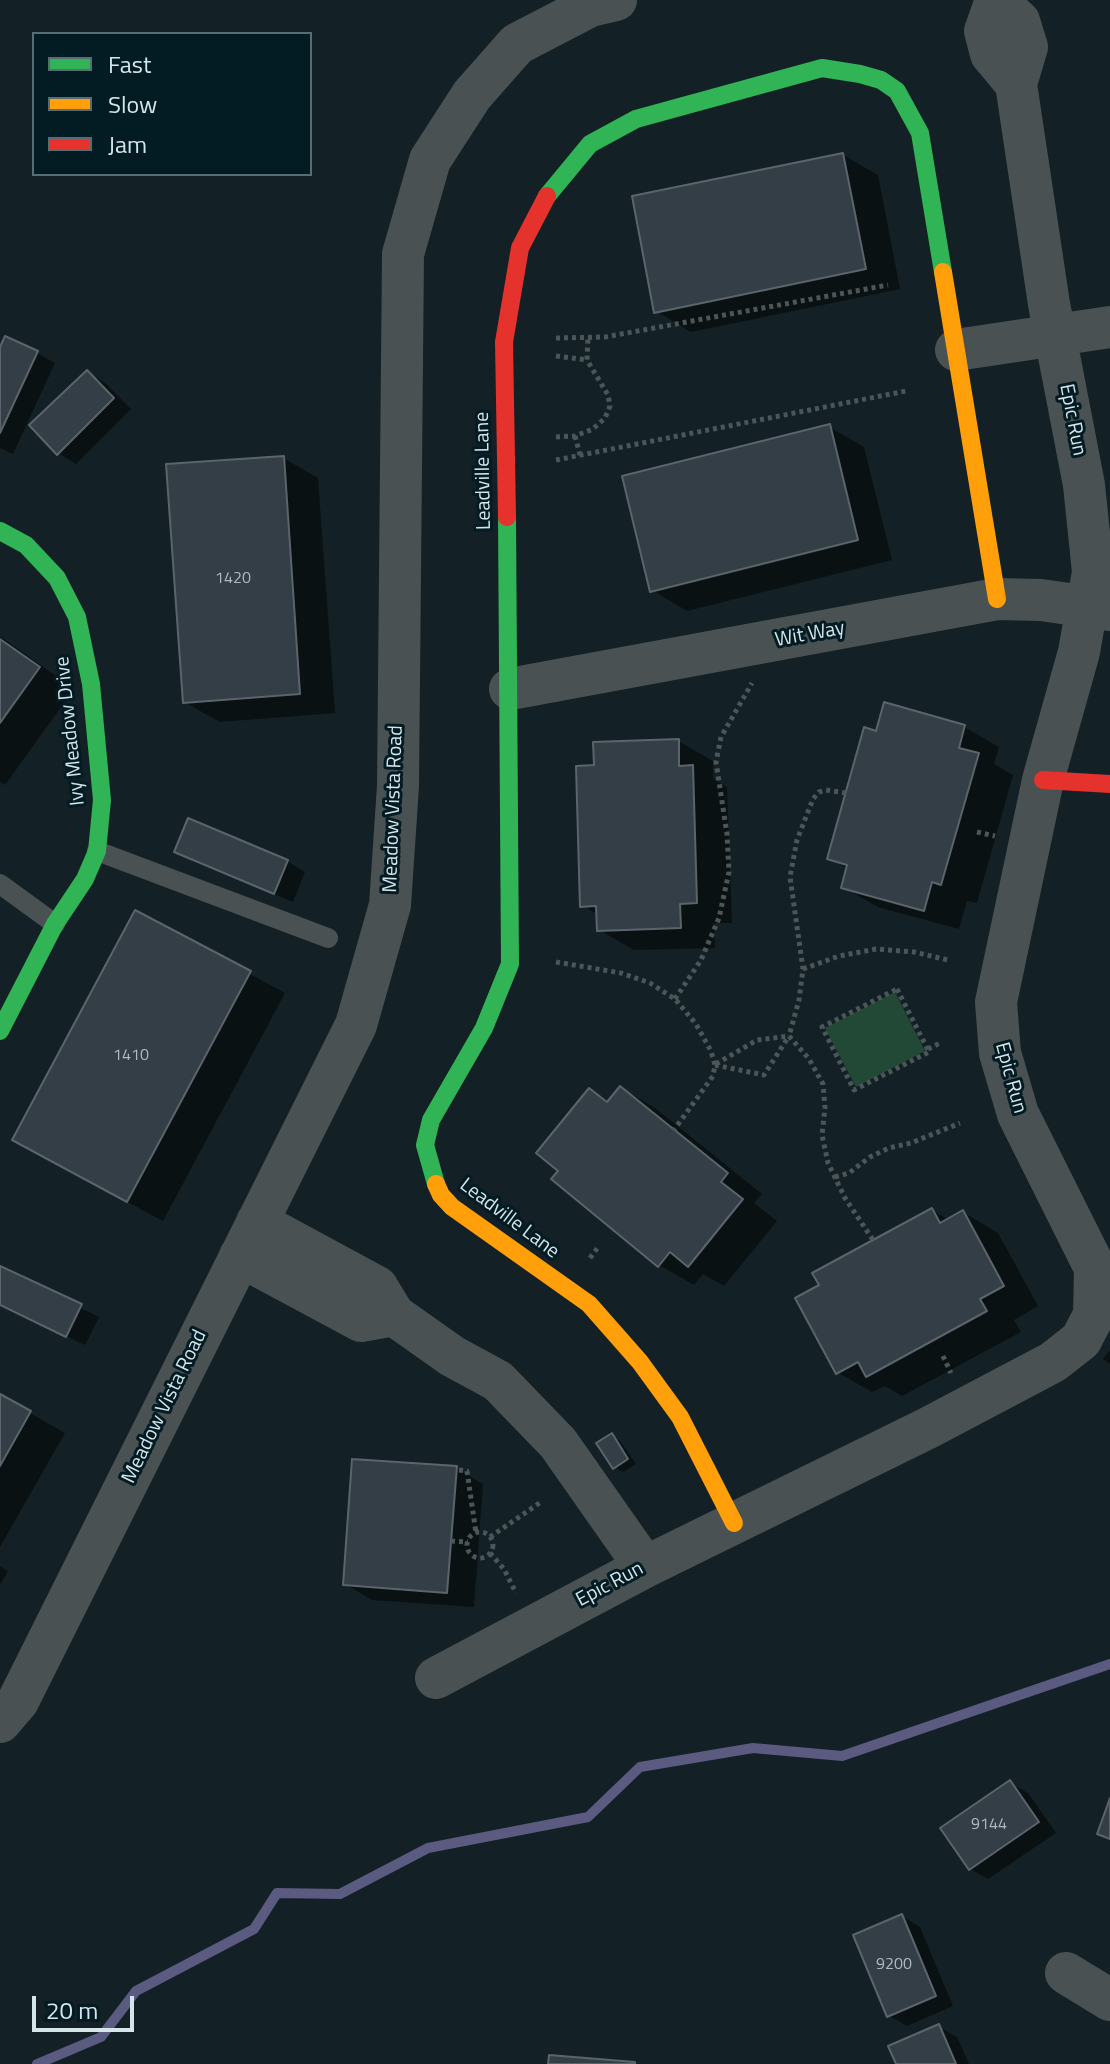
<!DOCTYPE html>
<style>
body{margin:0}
#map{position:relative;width:1110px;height:2064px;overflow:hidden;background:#132025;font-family:"Titillium Web",sans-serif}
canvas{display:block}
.legend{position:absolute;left:32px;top:32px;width:280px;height:144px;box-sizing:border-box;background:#031b23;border:2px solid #576c73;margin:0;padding:10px 14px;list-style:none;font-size:24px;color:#d6e5ea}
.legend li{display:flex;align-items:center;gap:16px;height:40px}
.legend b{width:40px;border:2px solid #576c73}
.scale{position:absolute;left:32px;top:1996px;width:102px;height:36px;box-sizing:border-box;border:4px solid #d6e5ea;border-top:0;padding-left:10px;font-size:24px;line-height:28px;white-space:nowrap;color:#d6e5ea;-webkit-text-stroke:6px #031b23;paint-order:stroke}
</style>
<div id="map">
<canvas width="1110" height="2064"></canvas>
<ul class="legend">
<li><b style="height:10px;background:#30b455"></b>Fast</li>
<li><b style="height:10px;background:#ff9f0a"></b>Slow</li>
<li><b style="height:10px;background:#e5322d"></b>Jam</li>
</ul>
<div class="scale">20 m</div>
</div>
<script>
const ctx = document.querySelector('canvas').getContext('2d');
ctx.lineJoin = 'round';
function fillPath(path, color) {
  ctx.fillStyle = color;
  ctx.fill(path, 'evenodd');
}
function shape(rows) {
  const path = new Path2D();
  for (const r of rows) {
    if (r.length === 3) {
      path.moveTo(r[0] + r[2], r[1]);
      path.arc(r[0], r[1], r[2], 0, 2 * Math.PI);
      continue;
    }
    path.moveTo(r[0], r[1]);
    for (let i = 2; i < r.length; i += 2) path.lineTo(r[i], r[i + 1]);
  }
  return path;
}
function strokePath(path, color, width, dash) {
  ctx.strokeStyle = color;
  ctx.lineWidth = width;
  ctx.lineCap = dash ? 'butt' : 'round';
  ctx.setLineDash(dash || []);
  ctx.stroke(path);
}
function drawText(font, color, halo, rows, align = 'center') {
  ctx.font = font + ' "Titillium Web",sans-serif';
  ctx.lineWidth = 6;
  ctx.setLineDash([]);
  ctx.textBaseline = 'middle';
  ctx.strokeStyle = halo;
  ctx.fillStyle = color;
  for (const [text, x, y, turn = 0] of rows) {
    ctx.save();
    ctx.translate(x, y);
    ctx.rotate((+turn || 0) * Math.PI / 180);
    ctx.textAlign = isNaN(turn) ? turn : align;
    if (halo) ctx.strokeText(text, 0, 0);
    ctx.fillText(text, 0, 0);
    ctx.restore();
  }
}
const green = shape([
 [895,992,925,1051,856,1087,825,1028]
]);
const shadow = shape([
 [843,155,878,175,900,289,691,332,656,311],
 [0,352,37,353,55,363,13,454,0,448],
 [87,372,105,383,131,409,76,464,58,453],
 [829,427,864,447,892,560,687,611,652,590],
 [283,458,318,478,335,713,220,722,184,702],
 [0,636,74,689,5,785,0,782],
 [964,727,999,747,994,764,1013,775,977,903,967,901,959,929,878,907,843,887,848,869,829,858,877,733],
 [678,741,713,761,713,779,727,787,732,923,714,923,715,948,634,950,599,930,598,915,582,905,596,767],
 [176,851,287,861,305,872,293,902,194,862],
 [136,912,285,993,163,1221,49,1160],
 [621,1088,655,1108,762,1194,754,1203,777,1221,724,1286,703,1274,694,1285,659,1265,561,1171,590,1090,610,1102],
 [932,1210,949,1220,963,1212,998,1233,1038,1306,1014,1320,1021,1332,902,1396,885,1386,872,1392,837,1372,821,1286],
 [0,1268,99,1317,85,1345,0,1305],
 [1110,1350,1110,1364,1103,1359],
 [0,1396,65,1433,0,1547],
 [612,1436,620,1441,636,1464,623,1472,614,1467],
 [456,1468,483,1484,474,1607,372,1600,345,1584],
 [0,1566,8,1571,0,1585],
 [1010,1783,1028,1793,1056,1833,988,1879,970,1869],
 [902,1916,920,1927,953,2006,907,2026,888,2015],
 [939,2027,957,2037,969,2064,898,2064]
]);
const stream = shape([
 [37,2064,101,2037,136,1991,254,1929,277,1893,340,1894,428,1848,588,1817,640,1767,753,1748,842,1756,1110,1664]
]);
const building = shape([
 [843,153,866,269,654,313,632,196,843,153],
 [5,336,38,351,0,433,0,347,5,336],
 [87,370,114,398,57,455,29,425,87,370],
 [830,424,858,540,650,592,622,476,830,424],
 [284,456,300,694,183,703,166,464,284,456],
 [0,639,40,667,0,723,0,639],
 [884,702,965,725,959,748,979,753,941,885,932,882,924,911,841,888,847,865,827,859,864,727,876,731,884,702],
 [679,739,679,766,693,765,697,903,680,904,681,928,597,931,596,906,580,907,576,766,594,765,593,742,679,739],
 [188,818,288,860,274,894,174,852,188,818],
 [135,910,251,971,127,1202,12,1140,135,910],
 [620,1086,728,1173,721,1182,743,1199,688,1267,670,1252,658,1267,551,1179,558,1171,536,1153,589,1088,607,1102,620,1086],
 [932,1208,940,1223,963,1210,1004,1286,980,1299,987,1311,866,1377,858,1362,836,1374,795,1298,819,1285,812,1273,932,1208],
 [0,1266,82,1304,66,1337,0,1305,0,1266],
 [0,1394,31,1411,0,1466,0,1394],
 [612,1433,628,1459,613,1469,596,1443,612,1433],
 [352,1459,457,1466,447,1593,343,1585,352,1459],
 [1010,1780,1039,1822,969,1870,940,1828,1010,1780],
 [1110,1798,1110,1839,1097,1834,1110,1798],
 [902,1914,936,1996,887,2017,853,1935,902,1914],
 [939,2024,956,2064,896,2064,888,2046,939,2024],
 [549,2055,635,2062,635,2064,548,2064,549,2055]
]);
const path = shape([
 [556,338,605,337,888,285],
 [556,356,587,360],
 [575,436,580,455],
 [556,437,575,436,593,429,605,418,610,406,608,395,587,360,588,337],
 [556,460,906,391],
 [846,793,826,790,819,792,813,799,797,840,790,877,803,969,799,1000,789,1036,809,1059,823,1084,825,1108,822,1135,828,1163,845,1198,873,1240],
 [977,832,995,836],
 [556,962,621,973,650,983,675,999,696,1024,711,1051,715,1065,713,1076,674,1130],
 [803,969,839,956,876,949,914,952,948,960],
 [897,989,929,1052,854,1090,822,1027,897,989],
 [675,999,701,960,719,918,729,872,727,834,716,762,721,737,752,683],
 [928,1049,942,1042],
 [716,1064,757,1040,789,1036],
 [715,1065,764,1075,789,1036],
 [835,1177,849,1173,870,1157,889,1148,911,1143,960,1123],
 [590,1258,599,1246],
 [943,1356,951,1373],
 [459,1470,467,1471,476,1533],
 [480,1545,13],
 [490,1537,541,1502],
 [451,1541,468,1542],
 [490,1553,504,1569,516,1593]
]);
const lane = shape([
 [97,851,328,938],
 [0,884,55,924]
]);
const street = shape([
 [996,0,985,31,991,54,1016,84],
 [956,350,1110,327],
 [510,689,997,599,1041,600,1110,610],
 [257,1222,377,1287,394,1315,452,1356,498,1381,558,1443,645,1567],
 [240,1256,361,1321,394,1315],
 [436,1678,645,1567,928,1428,1053,1362,1081,1340,1094,1315,1095,1268,1018,1114,1000,1053,996,1002,1043,780,1079,652,1093,572,1084,485,1049,304,1016,84,1027,47,1019,21,996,1],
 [0,1722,18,1701,356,1025,390,905,398,786,403,254,430,160,472,95,517,44,590,6,616,0],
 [1066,1973,1110,2000]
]);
const fast = shape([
 [547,196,590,144,636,119,822,68,860,74,881,80,897,91,920,133,943,272],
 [0,531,26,545,57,578,77,617,91,684,102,800,97,851,85,879,55,924,0,1031],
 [436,1184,425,1145,431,1120,484,1028,510,964,507,517]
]);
const slow = shape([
 [943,272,997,599],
 [436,1184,441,1195,452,1207,589,1304,640,1362,680,1417,734,1523]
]);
const jam = shape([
 [507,517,504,342,520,248,547,196],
 [1043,780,1110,784]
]);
const numberNames = [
 ["1420",233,579],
 ["1410",131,1056],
 ["9144",989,1825],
 ["9200",894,1965]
];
const streetNames = [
 ["Epic Run",1072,420,79],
 ["Leadville Lane",484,471,-91],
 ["Wit Way",810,635,-10],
 ["Ivy Meadow Drive",71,731,-96],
 ["Meadow Vista Road",394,809,-88],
 ["Epic Run",1010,1078,75],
 ["Leadville Lane",509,1219,37],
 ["Meadow Vista Road",165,1407,-64],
 ["Epic Run",610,1585,-28]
];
fillPath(green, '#224836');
fillPath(shadow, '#0007');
strokePath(stream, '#5b5a80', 10);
fillPath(building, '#333e47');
strokePath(building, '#5b646a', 2);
strokePath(path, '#4c5557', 5, [4, 4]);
strokePath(lane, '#495152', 20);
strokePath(street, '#495152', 42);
strokePath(fast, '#30b455', 18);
strokePath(slow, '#ff9f0a', 18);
strokePath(jam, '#e5322d', 18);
drawText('16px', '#adbbc1', null, numberNames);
drawText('20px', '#d6e5ea', '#031b23', streetNames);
</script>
